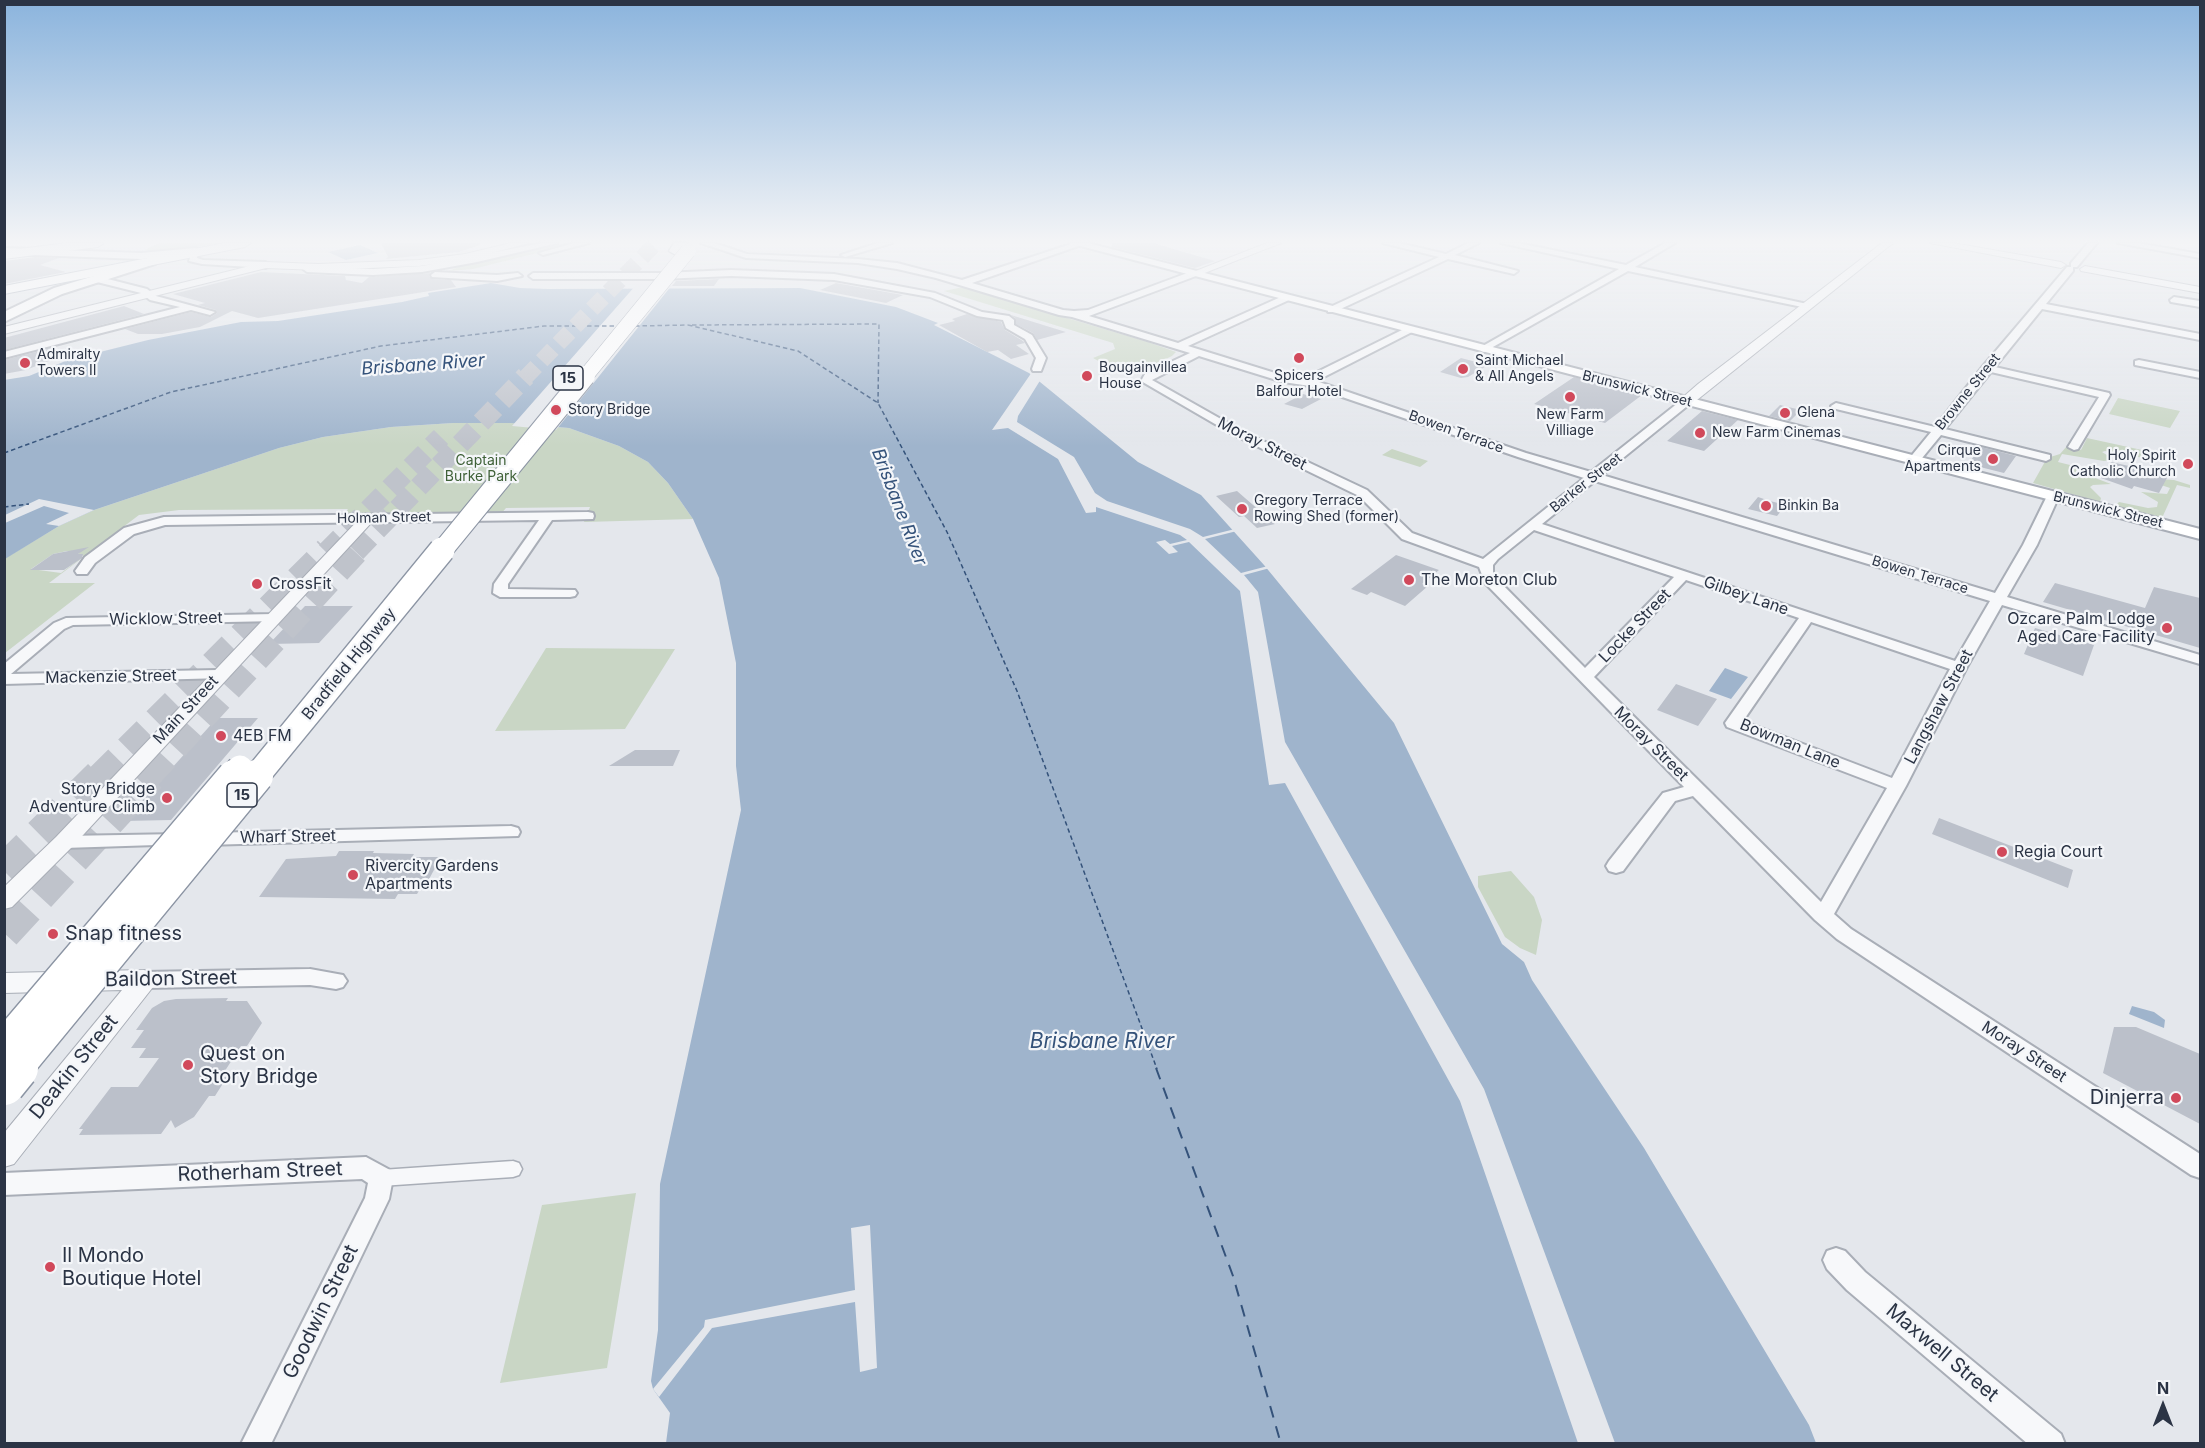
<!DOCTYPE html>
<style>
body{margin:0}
#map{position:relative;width:2205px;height:1448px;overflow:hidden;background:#e4e7ec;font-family:Inter,sans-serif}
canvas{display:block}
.frame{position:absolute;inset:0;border:6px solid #2b3445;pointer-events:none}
.north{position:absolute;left:2133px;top:1376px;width:60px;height:60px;-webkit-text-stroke:4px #f4f6f9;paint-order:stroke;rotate:0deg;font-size:16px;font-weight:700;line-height:24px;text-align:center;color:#2b3445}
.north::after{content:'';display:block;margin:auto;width:21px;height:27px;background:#2b3445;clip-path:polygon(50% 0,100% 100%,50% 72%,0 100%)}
</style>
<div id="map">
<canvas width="2205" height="1448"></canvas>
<div class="frame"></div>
<div class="north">N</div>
</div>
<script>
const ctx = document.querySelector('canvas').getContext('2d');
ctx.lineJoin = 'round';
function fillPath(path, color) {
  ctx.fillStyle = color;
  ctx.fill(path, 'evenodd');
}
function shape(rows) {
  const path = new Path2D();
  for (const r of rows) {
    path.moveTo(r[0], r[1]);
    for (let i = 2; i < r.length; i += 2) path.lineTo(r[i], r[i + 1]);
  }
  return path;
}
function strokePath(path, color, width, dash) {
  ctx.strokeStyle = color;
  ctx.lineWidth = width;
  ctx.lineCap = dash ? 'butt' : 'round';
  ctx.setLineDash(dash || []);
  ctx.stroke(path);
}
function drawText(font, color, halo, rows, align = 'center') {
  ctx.font = font + ' Inter,sans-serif';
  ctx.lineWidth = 4.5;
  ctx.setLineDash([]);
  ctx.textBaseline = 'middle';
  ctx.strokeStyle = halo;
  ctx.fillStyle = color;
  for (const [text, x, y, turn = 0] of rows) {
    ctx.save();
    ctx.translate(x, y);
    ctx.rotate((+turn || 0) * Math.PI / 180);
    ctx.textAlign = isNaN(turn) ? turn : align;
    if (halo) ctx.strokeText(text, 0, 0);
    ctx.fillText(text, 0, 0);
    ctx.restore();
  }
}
const green = shape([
 [159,243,223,243,157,253,145,250],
 [565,243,578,243,473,269,449,271,460,266],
 [963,287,1148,342,1176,352,1172,356,1138,372,1130,374,1113,369,1093,358,1115,349,1113,343,944,291],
 [2118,398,2180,411,2170,428,2109,414],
 [453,423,510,423,569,428,619,446,648,462,668,483,693,519,584,522,590,507,506,508,500,515,344,514,348,509,179,510,139,515,49,583,95,583,5,653,4,559,59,526,94,510,279,448,323,437,391,427],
 [67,551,81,551,78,554,84,556,61,573,31,569,53,554],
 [2087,438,2151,452,2150,456,2144,458,2105,451,2102,452,2110,457,2111,460,2104,461,2062,454,2058,462,2094,471,2098,474,2095,478,2111,484,2093,485,2090,487,2101,498,2100,502,2033,483,2047,458,2060,454,2067,446,2081,450],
 [1392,449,1428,461,1420,467,1382,455],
 [2157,479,2174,480,2190,485,2190,488,2177,485,2162,518,2115,506,2119,502,2148,508,2157,507,2158,502,2141,492,2167,494,2170,488,2158,484],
 [546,648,675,649,625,729,495,731],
 [1511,871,1534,897,1542,920,1536,955,1520,948,1505,937,1478,887,1478,876],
 [636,1193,607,1368,500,1383,542,1205]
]);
const water = shape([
 [360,245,378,253,346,260,328,252],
 [491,283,520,288,548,289,800,288,896,307,938,323,934,325,1029,373,1138,462,1201,495,1264,565,1394,723,1502,944,1524,962,1532,980,1644,1148,1809,1425,1816,1443,666,1443,670,1413,653,1389,651,1381,658,1330,660,1184,741,810,736,766,736,663,719,578,693,519,668,483,648,462,619,446,569,428,510,423,453,423,391,427,323,437,279,448,94,510,59,526,5,559,4,380,29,376,68,360,148,340,241,322,278,321,402,302,429,296,428,293],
 [1725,668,1748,677,1731,699,1709,691],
 [2132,1006,2154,1012,2165,1020,2164,1028,2129,1014]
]);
const pier = shape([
 [636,285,672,285,556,430,512,426],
 [1032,372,1041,379,1018,416,1017,422,1074,457,1095,493,1107,501,1190,529,1203,537,1235,529,1237,531,1205,539,1241,573,1268,566,1270,568,1244,575,1258,592,1285,742,1484,1089,1615,1443,1578,1443,1460,1101,1285,783,1269,785,1240,591,1189,542,1172,546,1178,552,1169,554,1156,542,1165,540,1170,544,1187,540,1180,535,1096,507,1096,512,1086,513,1058,459,1008,428,992,430],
 [39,499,94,510,59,526,46,524,69,513,44,506,5,523,5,515],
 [870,1225,877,1368,860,1372,855,1302,712,1328,659,1397,653,1389,704,1327,705,1320,855,1290,851,1228]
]);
const ferryFar1 = shape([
 [688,325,798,351,878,403,947,532,1017,691,1157,1069],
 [692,325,879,324,878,403],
 [635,326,688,325],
 [4,453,171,392,381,346,544,326,619,326],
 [4,507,29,504]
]);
const ferry = shape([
 [1156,1068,1233,1276,1281,1444]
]);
const building = shape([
 [381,243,479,243,480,245,459,252,386,259,388,257],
 [1112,243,1153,243,1215,261,1195,268,1112,247],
 [35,257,59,258,40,265,66,272,4,284,4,261],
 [261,272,345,276,346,280,362,283,369,277,430,273,429,276,432,279,451,280,456,287,258,318,232,311,200,327,162,334,138,334,125,329,191,312,211,317,217,313,216,310,198,305,205,303,173,294],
 [719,279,714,286,672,286,676,281],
 [836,283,903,295,886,303,820,290],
 [124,306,144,314,4,350,4,338],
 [967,314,1001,322,1005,330,1023,341,1025,343,1016,345,1029,354,1011,359,998,350,987,352,939,325,955,321,952,319],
 [1011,315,1066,332,1037,340,1033,333,1016,324,1015,318],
 [52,348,64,355,26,370,4,374,4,360],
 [1461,358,1488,365,1468,377,1461,378,1440,372],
 [1574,377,1642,395,1605,423,1534,404],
 [1303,394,1321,399,1302,409,1284,404],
 [1780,405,1801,410,1790,421,1769,416],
 [1702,411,1738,420,1704,451,1667,441],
 [1981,447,2016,456,2004,473,1968,464],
 [2111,462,2129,466,2168,476,2159,493,2134,486,2132,489,2101,478],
 [1237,491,1245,498,1275,524,1257,528,1244,516,1239,517,1216,496],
 [1758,497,1770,501,1786,505,1777,516,1748,509],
 [89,547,78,554,83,554,82,558,64,570,30,570,53,554],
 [1396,555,1439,570,1422,584,1428,586,1405,606,1371,592,1367,595,1351,589],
 [2055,583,2145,608,2154,587,2200,598,2200,648,2043,602],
 [305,606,353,606,319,643,269,644],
 [2035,628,2094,645,2083,676,2024,654],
 [1676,684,1717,699,1698,726,1657,710],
 [217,718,258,718,171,820,124,821],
 [635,750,680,750,673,766,609,766],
 [1939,818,2073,870,2068,888,1932,834],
 [339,851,374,851,373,853,414,854,412,857,441,857,428,881,425,881,417,894,398,894,395,899,259,897,286,859,336,856],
 [228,998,226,1001,247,1001,262,1023,247,1046,241,1046,221,1077,227,1077,215,1096,209,1096,194,1117,175,1128,171,1120,161,1134,79,1135,83,1129,79,1129,111,1087,138,1087,159,1058,139,1058,146,1048,131,1048,144,1030,136,1030,152,1008,164,1001,176,999],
 [2114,1027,2136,1027,2200,1054,2200,1124,2103,1073]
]);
const motorwayTunnelFar3 = shape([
 [525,378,656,243]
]);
const motorwayTunnelFar2 = shape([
 [326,552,441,437],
 [356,552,526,376]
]);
const motorwayTunnelFar1 = shape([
 [99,777,327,550],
 [148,777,357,550]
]);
const motorwayTunnel = shape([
 [4,871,100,776],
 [4,933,149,776]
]);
const pedestrian = shape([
 [513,1161,519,1163,522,1169,519,1175,513,1177,381,1186,375,1184,372,1178,375,1172,381,1170,513,1161]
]);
const minor = shape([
 [542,243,558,243,477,262,422,272,373,275,307,272,303,269,307,266,373,269,422,266,542,243],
 [574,243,589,243,543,255,539,253,574,243],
 [701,243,714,243,747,254,858,259,897,263,962,280,1074,243,1087,243,972,283,1063,310,1074,311,1088,310,1190,272,1196,272,1196,276,1089,316,1178,343,1283,296,1289,296,1289,300,1188,346,1288,377,1309,379,1311,375,1406,328,1412,328,1412,332,1320,379,1319,382,1526,453,1591,472,1683,399,1691,399,1691,403,1602,475,1995,593,2023,545,2047,496,2053,492,2057,493,2059,496,2037,545,2007,597,2200,655,2200,664,2002,605,1967,667,1906,786,1834,914,1851,929,2200,1154,2200,1178,2191,1175,1837,939,1815,920,1693,796,1675,801,1623,871,1616,873,1609,871,1606,866,1609,861,1663,793,1684,787,1485,583,1479,567,1402,539,1359,496,1234,435,1141,381,1145,374,1190,353,1072,317,1059,315,936,278,897,269,858,263,746,258,701,243],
 [1199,356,1283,382,1310,386,1518,457,1584,478,1483,559,1412,533,1367,490,1242,431,1152,380,1199,356],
 [1595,481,1990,601,1955,661,1542,524,1595,481],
 [1534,530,1674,577,1585,668,1496,578,1493,572,1493,565,1498,559,1534,530],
 [1686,580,1799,618,1725,723,1727,727,1887,788,1821,902,1594,677,1686,580],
 [1811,622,1950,669,1892,778,1743,721,1811,622],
 [878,243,892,243,845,257,841,255,878,243],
 [1383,243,1399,243,1446,254,1468,243,1479,243,1455,255,1518,271,1514,274,1448,259,1334,312,1328,312,1328,308,1439,257,1383,243],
 [1501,243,1518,243,1626,265,1665,243,1675,243,1635,267,1812,305,1807,308,1628,271,1484,352,1481,351,1481,347,1619,269,1501,243],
 [2088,243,2097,243,2077,267,2073,267,2073,271,2046,304,2200,334,2200,340,2042,309,1995,367,2109,393,2110,395,2078,449,2074,450,2068,447,2099,397,1991,372,1945,429,2050,455,2050,459,2046,461,1941,435,1918,463,1914,464,1908,460,1931,432,1832,408,1831,406,1836,403,1935,427,1983,366,2067,267,2071,267,2071,263,2088,243],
 [2118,243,2138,243,2200,254,2200,258,2118,243],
 [192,251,198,251,197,258,203,260,266,262,270,265,266,268,202,264,189,261,192,251],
 [731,270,834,274,935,293,982,312,1009,316,1014,320,1014,325,1032,335,1046,358,1041,371,1033,371,1032,369,1036,358,1025,339,1006,328,1003,320,977,316,930,297,834,280,731,276,662,279,533,279,529,276,533,273,662,273,731,270],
 [435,272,497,275,518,273,522,276,497,281,432,277,431,275,435,272],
 [96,276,147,289,156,296,215,312,210,315,191,310,4,358,4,352,180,307,150,300,141,293,93,281,92,279,96,276],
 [2174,297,2200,301,2200,307,2171,302,2170,300,2174,297],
 [2139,360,2200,372,2200,378,2135,365,2135,361,2139,360],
 [588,512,593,513,594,516,593,519,552,520,508,584,508,589,575,590,577,593,575,596,570,597,500,597,493,593,494,584,539,520,165,525,134,534,95,563,87,574,77,574,75,571,85,557,124,528,164,517,588,512],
 [274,614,279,615,281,618,279,621,73,625,64,629,11,674,218,670,226,675,224,678,4,684,4,664,54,623,66,618,274,614],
 [511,826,518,828,520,832,518,836,206,845,199,843,197,839,199,835,206,833,511,826],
 [180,834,187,836,189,840,187,844,64,848,57,846,55,842,57,838,64,836,180,834],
 [310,969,343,975,347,981,343,987,336,989,310,985,144,988,137,986,133,980,137,974,144,972,310,969],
 [366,1157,390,1170,393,1178,389,1199,271,1444,241,1444,365,1198,368,1183,362,1179,4,1195,4,1173,366,1157],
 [1836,1248,1845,1251,1865,1272,2061,1434,2065,1444,2028,1444,1847,1290,1827,1269,1823,1260,1827,1251,1836,1248]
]);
const tertiary = shape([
 [511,243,529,243,465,260,419,266,318,270,266,268,4,334,4,327,266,262,318,264,419,260,465,254,511,243],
 [1267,243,1281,243,1197,276,1188,274,1267,243],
 [1882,243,1893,243,1692,404,1682,404,1681,401,1682,398,1698,384,1882,243],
 [1930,243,1953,243,2061,262,2066,265,2061,268,1930,243],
 [2085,266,2200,287,2200,293,2081,271,2080,269,2085,266],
 [368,513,373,515,376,518,373,521,72,847,12,907,4,909,4,887,56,837,363,515,368,513],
 [144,970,153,973,156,980,153,987,14,1164,4,1167,4,1133,122,990,4,993,4,973,144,970]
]);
const secondary = shape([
 [1069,243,1088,243,2200,529,2200,539,1069,243],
 [4,248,141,253,195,248,201,251,195,254,141,259,4,254,4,248],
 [151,259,157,262,155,264,62,294,4,322,4,312,54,288,151,259]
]);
const primary = shape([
 [67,243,104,243,98,247,4,259,4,251,67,243],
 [225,243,251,243,245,247,4,294,4,286,225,243]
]);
const trunk = shape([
 [674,243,687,243,681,254,676,255,669,251,674,243]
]);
const trunkBridgeFar4 = shape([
 [584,378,688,251]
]);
const trunkBridgeFar3 = shape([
 [441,552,585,376]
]);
const trunkBridgeFar2 = shape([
 [232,777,240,768],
 [256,777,442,550]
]);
const trunkBridgeFar1 = shape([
 [4,1046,234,776],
 [16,1069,257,776]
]);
const trunkBridge = shape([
 [4,1084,17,1068]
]);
const markers = [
 [1299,358,6,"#d1495b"],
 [25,363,6,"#d1495b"],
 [1463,369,6,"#d1495b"],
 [1087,376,6,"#d1495b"],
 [1570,397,6,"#d1495b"],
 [556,410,6,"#d1495b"],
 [1785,413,6,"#d1495b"],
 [1700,433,6,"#d1495b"],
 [1993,459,6,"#d1495b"],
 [2188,464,6,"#d1495b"],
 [1766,506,6,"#d1495b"],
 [1242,509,6,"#d1495b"],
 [1409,580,6,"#d1495b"],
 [257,584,6,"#d1495b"],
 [2167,628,6,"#d1495b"],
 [221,736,6,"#d1495b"],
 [167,798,6,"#d1495b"],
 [2002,852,6,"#d1495b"],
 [353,875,6,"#d1495b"],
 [53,934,6,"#d1495b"],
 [188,1065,6,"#d1495b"],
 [2176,1098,6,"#d1495b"],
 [50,1267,6,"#d1495b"]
];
const farPoinames = [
 ["Admiralty",37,355],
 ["Towers II",37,371],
 ["Saint Michael",1475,361],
 ["& All Angels",1475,377],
 ["Bougainvillea",1099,368],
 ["House",1099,384],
 ["Spicers",1299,376,"center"],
 ["Balfour Hotel",1299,392,"center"],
 ["Story Bridge",568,410],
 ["Glena",1797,413],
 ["New Farm",1570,415,"center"],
 ["Villiage",1570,431,"center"],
 ["New Farm Cinemas",1712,433],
 ["Cirque",1981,451,"right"],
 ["Apartments",1981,467,"right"],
 ["Holy Spirit",2176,456,"right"],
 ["Catholic Church",2176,472,"right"],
 ["Gregory Terrace",1254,501],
 ["Rowing Shed (former)",1254,517],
 ["Binkin Ba",1778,506]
];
const farStreetnames = [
 ["Brunswick Street",1637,389,14],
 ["Browne Street",1968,392,-51],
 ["Bowen Terrace",1456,432,20],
 ["Barker Street",1586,483,-38],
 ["Brunswick Street",2108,510,14],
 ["Holman Street",384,518,-1],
 ["Bowen Terrace",1920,575,17]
];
const farParknames = [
 ["Captain",481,461],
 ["Burke Park",481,477]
];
const shields = [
 [568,378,30],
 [242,795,30]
];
const shieldNames = [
 ["15",568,378],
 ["15",242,795]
];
const streetNames = [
 ["Moray Street",1262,444,27],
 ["Gilbey Lane",1746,596,19],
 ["Wicklow Street",166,619,-1],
 ["Locke Street",1635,626,-46],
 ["Bradfield Highway",349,664,-51],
 ["Mackenzie Street",111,677,-1],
 ["Langshaw Street",1939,707,-62],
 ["Main Street",186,710,-47],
 ["Moray Street",1651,744,45],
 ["Bowman Lane",1790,744,22],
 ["Wharf Street",288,837,-1],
 ["Moray Street",2024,1052,33]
];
const poiNames = [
 ["The Moreton Club",1421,580],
 ["CrossFit",269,584],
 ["Ozcare Palm Lodge",2155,619,"right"],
 ["Aged Care Facility",2155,637,"right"],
 ["4EB FM",233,736],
 ["Story Bridge",155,789,"right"],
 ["Adventure Climb",155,807,"right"],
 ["Regia Court",2014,852],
 ["Rivercity Gardens",365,866],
 ["Apartments",365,884]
];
const waterNames = [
 ["Brisbane River",423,365,-4],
 ["Brisbane River",899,507,69]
];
const nearPoinames = [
 ["Snap fitness",65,934],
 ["Quest on",200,1054],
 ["Story Bridge",200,1077],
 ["Dinjerra",2164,1098,"right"],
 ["Il Mondo",62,1256],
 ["Boutique Hotel",62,1279]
];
const nearStreetnames = [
 ["Baildon Street",171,979,-1],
 ["Deakin Street",74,1067,-51],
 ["Rotherham Street",260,1172,-2],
 ["Goodwin Street",321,1312,-64],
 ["Maxwell Street",1942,1353,40]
];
const nearWaternames = [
 ["Brisbane River",1102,1042]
];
fillPath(green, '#c9d6c5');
fillPath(water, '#9fb4cc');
fillPath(pier, '#e4e7ec');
strokePath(ferryFar1, '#34527a', 1.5, [4.5, 3]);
strokePath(ferry, '#34527a', 2, [12, 9]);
fillPath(building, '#bbc0ca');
strokePath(motorwayTunnelFar3, '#bfc3cb', 16, [16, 8]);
strokePath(motorwayTunnelFar2, '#bfc3cb', 20, [20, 10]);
strokePath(motorwayTunnelFar1, '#bfc3cb', 26, [26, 14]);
strokePath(motorwayTunnel, '#bfc3cb', 34, [34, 17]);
strokePath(pedestrian, '#a9aeb7', 3);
strokePath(minor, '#a9aeb7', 4);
strokePath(tertiary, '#a9aeb7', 2);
strokePath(secondary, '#a9aeb7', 4);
strokePath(primary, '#a3abb8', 2);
strokePath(trunk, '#8b94a3', 3);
fillPath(pedestrian, '#f7f8fa');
fillPath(minor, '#f7f8fa');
fillPath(tertiary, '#f7f8fa');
fillPath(secondary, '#fff');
fillPath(primary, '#fff');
fillPath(trunk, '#fff');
strokePath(trunkBridgeFar4, '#8b94a3', 16, []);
strokePath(trunkBridgeFar3, '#8b94a3', 22, []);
strokePath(trunkBridgeFar2, '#8b94a3', 28, []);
strokePath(trunkBridgeFar1, '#8b94a3', 35, []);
strokePath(trunkBridge, '#8b94a3', 45, []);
strokePath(trunkBridgeFar4, '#fff', 15);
strokePath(trunkBridgeFar3, '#fff', 20);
strokePath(trunkBridgeFar2, '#fff', 25);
strokePath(trunkBridgeFar1, '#fff', 32);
strokePath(trunkBridge, '#fff', 42);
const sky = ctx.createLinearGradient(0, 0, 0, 446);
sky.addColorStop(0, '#8bb4dd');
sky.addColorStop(0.54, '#f3f4f6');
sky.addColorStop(1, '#f3f4f600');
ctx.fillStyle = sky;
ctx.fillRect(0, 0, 2205, 446);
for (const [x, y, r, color] of markers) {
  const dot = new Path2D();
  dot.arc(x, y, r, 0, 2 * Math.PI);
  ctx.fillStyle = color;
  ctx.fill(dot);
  strokePath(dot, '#f4f6f9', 2);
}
drawText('14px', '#2b3445', '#f4f6f9', farPoinames, 'left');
drawText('14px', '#2b3445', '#f4f6f9', farStreetnames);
drawText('14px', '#3f6138', '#f4f6f9', farParknames);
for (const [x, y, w] of shields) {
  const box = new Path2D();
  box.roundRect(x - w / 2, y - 12, w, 24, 4.5);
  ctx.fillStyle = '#f4f6f9';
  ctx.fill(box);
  strokePath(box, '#2b3445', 1.5);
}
drawText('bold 15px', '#2b3445', null, shieldNames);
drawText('16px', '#2b3445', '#f4f6f9', streetNames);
drawText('16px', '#2b3445', '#f4f6f9', poiNames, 'left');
drawText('italic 18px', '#34527a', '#f4f6f9', waterNames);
drawText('20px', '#2b3445', '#f4f6f9', nearPoinames, 'left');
drawText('20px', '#2b3445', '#f4f6f9', nearStreetnames);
drawText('italic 21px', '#34527a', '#f4f6f9', nearWaternames);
</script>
